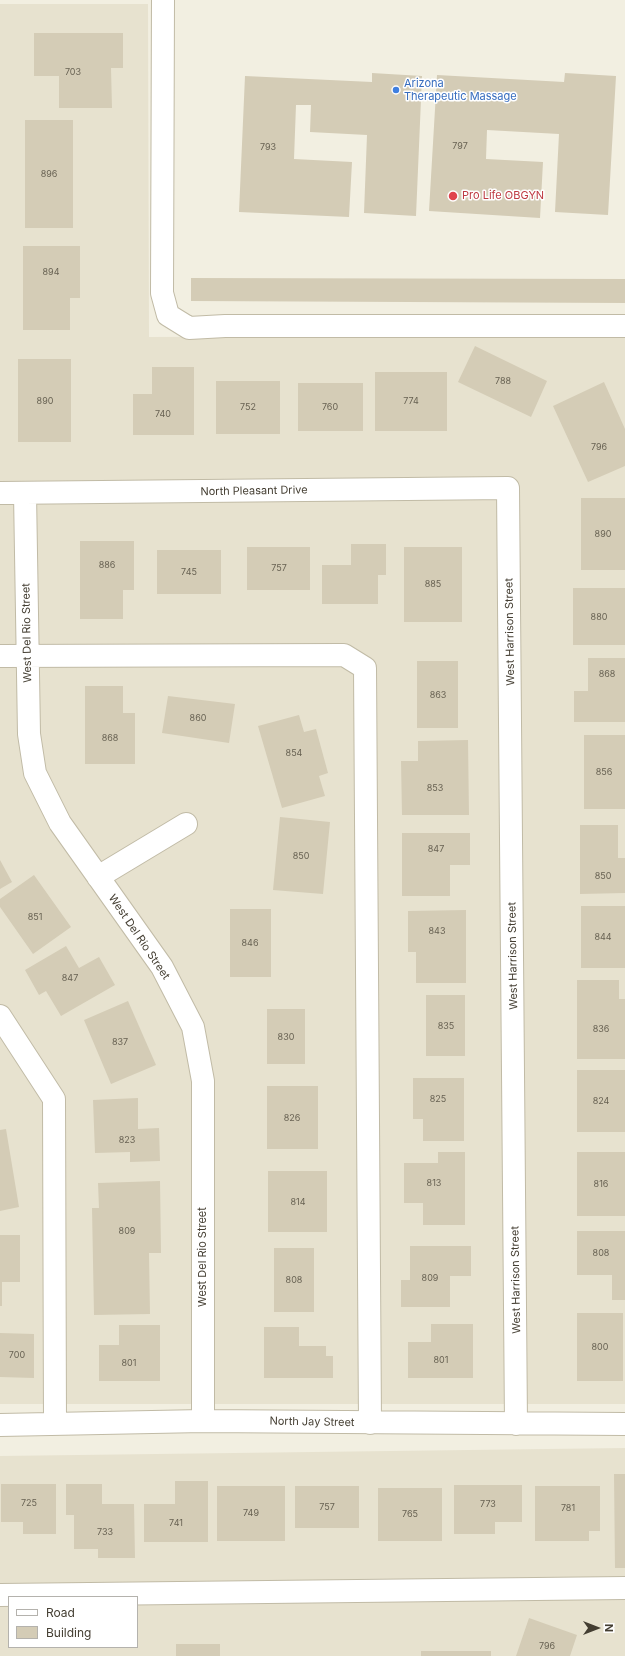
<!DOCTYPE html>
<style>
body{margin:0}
#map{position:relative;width:625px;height:1656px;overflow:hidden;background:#f2efe1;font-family:Inter,sans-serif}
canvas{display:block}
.legend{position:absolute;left:8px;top:1596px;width:130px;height:52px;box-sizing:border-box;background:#fff;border:1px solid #b4b2ad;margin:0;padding:5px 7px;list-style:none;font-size:12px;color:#443e32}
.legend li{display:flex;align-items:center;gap:8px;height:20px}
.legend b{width:20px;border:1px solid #b4b2ad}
.north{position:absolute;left:577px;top:1608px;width:40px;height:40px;-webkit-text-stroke:3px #fff;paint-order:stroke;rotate:90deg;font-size:11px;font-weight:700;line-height:16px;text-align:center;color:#443e32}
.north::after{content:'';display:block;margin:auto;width:14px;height:18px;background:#443e32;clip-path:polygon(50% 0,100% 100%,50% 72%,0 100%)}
</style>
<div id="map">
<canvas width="625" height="1656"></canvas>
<ul class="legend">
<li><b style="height:5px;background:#fff"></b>Road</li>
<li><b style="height:11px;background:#d4ccb6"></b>Building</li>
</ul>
<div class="north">N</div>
</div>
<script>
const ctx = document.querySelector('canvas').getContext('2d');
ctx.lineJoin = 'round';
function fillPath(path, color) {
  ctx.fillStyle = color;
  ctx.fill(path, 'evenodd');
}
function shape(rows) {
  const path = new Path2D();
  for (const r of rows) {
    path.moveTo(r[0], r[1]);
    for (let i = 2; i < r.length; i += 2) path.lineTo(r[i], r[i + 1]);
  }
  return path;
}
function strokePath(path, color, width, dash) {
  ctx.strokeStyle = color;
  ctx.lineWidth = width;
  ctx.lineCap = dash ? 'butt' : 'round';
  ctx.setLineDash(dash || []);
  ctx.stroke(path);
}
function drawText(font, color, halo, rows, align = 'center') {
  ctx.font = font + ' Inter,sans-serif';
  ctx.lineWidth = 3;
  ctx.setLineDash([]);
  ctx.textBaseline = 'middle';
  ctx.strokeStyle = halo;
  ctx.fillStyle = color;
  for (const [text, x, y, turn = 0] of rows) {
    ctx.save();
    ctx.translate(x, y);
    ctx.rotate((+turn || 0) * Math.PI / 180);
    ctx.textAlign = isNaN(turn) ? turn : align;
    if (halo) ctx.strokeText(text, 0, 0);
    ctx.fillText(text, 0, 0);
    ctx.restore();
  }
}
const residential = shape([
 [0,4,148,4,149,337,625,335,625,1404,0,1404],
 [625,1448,625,1656,0,1656,0,1456],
 [9,1597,137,1597,137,1647,9,1647]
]);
const building = shape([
 [34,33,123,33,123,68,111,68,112,108,59,108,59,76,34,76],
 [372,73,422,76,416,216,364,213,367,135,310,132,311,105,296,105,294,159,352,162,349,217,239,212,245,76,372,82],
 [565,73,616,76,608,215,555,212,559,134,487,130,486,159,543,162,540,218,429,211,437,75,564,82],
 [25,120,73,120,73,228,25,228],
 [23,246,80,246,80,298,70,298,70,330,23,330],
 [191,278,625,279,625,303,191,301],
 [475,346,547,381,531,417,458,382],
 [18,359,71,359,71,442,18,442],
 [152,367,194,367,194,435,133,435,133,394,152,394],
 [375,372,447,372,447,431,375,431],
 [216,381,280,381,280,434,216,434],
 [604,382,625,429,625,466,588,482,553,406],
 [298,383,363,383,363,431,298,431],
 [581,498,625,498,625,570,581,570],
 [80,541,134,541,134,590,123,590,123,619,80,619],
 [351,544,386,544,386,575,378,575,378,604,322,604,322,565,351,565],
 [247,547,310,547,310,590,247,590],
 [404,547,462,547,462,622,404,622],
 [157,550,221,550,221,594,157,594],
 [573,588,625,588,625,645,573,645],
 [588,658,625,658,625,722,574,722,574,691,588,691],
 [417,661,458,661,458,728,417,728],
 [85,686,123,686,123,713,135,713,135,764,85,764],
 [168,696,235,704,229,743,162,733],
 [299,715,304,732,316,729,328,773,319,776,325,796,282,808,258,726],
 [584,735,625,735,625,809,584,809],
 [468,740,469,815,402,815,401,761,418,761,418,741],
 [280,817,330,822,323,894,273,890],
 [580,825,618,825,618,858,625,858,625,893,580,894],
 [402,833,470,833,470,865,450,865,450,896,402,896],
 [0,860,12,882,0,889],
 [34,875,71,927,33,954,0,907,0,899],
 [581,906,625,906,625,968,581,968],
 [230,909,271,909,271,977,230,977],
 [466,910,466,983,416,983,416,952,408,952,408,911],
 [66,946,79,968,99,957,115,985,61,1016,46,991,39,995,25,970],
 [577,980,619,980,619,999,625,999,625,1059,577,1059],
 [426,995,465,995,465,1056,426,1056],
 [128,1001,156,1065,111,1084,84,1020],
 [267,1009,305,1009,305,1064,267,1064],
 [577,1070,625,1070,625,1132,577,1132],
 [413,1078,464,1078,464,1141,423,1141,423,1119,413,1119],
 [267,1086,318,1086,318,1149,267,1149],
 [138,1098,138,1129,159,1128,160,1161,130,1162,130,1152,95,1153,93,1100],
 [6,1129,19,1207,0,1211,0,1130],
 [438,1152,465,1152,465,1225,423,1225,423,1203,404,1203,404,1163,438,1163],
 [577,1152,625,1152,625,1216,577,1216],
 [268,1171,327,1171,327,1232,268,1232],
 [160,1181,161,1253,149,1253,150,1314,94,1315,92,1208,99,1208,98,1183],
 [577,1231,625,1231,625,1300,612,1300,612,1275,577,1275],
 [0,1235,20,1235,20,1282,2,1282,2,1306,0,1306],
 [410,1246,471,1246,471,1276,450,1276,450,1307,401,1307,401,1280,410,1280],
 [274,1248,314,1248,314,1312,274,1312],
 [577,1313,623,1313,623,1381,577,1381],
 [431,1324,473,1324,473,1378,408,1378,408,1342,431,1342],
 [119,1325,160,1325,160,1381,99,1381,99,1345,119,1345],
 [264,1327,299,1327,299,1346,326,1346,326,1356,333,1356,333,1378,264,1378],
 [0,1333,34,1334,34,1378,0,1377],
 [614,1474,625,1474,625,1568,615,1568],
 [175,1481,208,1481,208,1542,144,1542,144,1504,175,1504],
 [1,1484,56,1484,56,1534,23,1534,23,1522,1,1522],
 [66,1484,102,1484,102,1504,134,1504,135,1558,98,1558,98,1549,74,1549,74,1515,66,1515],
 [454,1485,522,1485,522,1522,495,1522,495,1534,454,1534],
 [217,1486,285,1486,285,1541,217,1541],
 [295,1486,359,1486,359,1528,295,1528],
 [535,1486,600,1486,600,1531,589,1531,589,1541,535,1541],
 [378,1488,442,1488,442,1541,378,1541],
 [529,1618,577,1635,570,1656,516,1656],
 [176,1644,220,1644,220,1656,176,1656],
 [421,1651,491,1651,491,1656,421,1656]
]);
const minor = shape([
 [163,0,162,293,168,315,189,328,225,326,625,326],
 [0,493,508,488,516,1424],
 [25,493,29,734,35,773,60,823,162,967,193,1027,203,1081,203,1421],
 [0,656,344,655,365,668,370,1423],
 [98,877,186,824],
 [0,1016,54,1099,55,1424],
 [0,1425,203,1421,625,1424],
 [0,1595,625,1588]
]);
const markers = [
 [396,90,4,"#3f7fe0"],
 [453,196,5,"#e0444e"]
];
const numberNames = [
 ["703",73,72],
 ["797",460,146],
 ["793",268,147],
 ["896",49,174],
 ["894",51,272],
 ["788",503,381],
 ["890",45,401],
 ["774",411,401],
 ["752",248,407],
 ["760",330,407],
 ["740",163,414],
 ["796",599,447],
 ["890",603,534],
 ["886",107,565],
 ["757",279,568],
 ["745",189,572],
 ["885",433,584],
 ["880",599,617],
 ["868",607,674],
 ["863",438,695],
 ["860",198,718],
 ["868",110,738],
 ["854",294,753],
 ["856",604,772],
 ["853",435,788],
 ["847",436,849],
 ["850",301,856],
 ["850",603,876],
 ["851",35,917],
 ["843",437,931],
 ["844",603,937],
 ["846",250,943],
 ["847",70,978],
 ["835",446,1026],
 ["836",601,1029],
 ["830",286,1037],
 ["837",120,1042],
 ["825",438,1099],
 ["824",601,1101],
 ["826",292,1118],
 ["823",127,1140],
 ["813",434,1183],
 ["816",601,1184],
 ["814",298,1202],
 ["809",127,1231],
 ["808",601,1253],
 ["809",430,1278],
 ["808",294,1280],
 ["800",600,1347],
 ["700",17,1355],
 ["801",441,1360],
 ["801",129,1363],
 ["725",29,1503],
 ["773",488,1504],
 ["757",327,1507],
 ["781",568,1508],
 ["749",251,1513],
 ["765",410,1514],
 ["741",176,1523],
 ["733",105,1532],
 ["796",547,1646]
];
const shopNames = [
 ["Arizona",404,84],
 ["Therapeutic Massage",404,97]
];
const healthNames = [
 ["Pro Life OBGYN",462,196]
];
const streetNames = [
 ["North Pleasant Drive",254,491,-1],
 ["West Harrison Street",510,632,-91],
 ["West Del Rio Street",27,633,-91],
 ["West Del Rio Street",139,937,56],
 ["West Harrison Street",513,956,-91],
 ["West Del Rio Street",203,1257,-90],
 ["West Harrison Street",516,1280,-91],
 ["North Jay Street",312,1422,1]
];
fillPath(residential, '#e7e2cf');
fillPath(building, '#d4ccb6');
strokePath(minor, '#c1bba6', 24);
strokePath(minor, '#fff', 22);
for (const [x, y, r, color] of markers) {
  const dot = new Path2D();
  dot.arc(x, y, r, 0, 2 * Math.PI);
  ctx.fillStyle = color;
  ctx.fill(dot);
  strokePath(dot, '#fff', 1.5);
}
drawText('9px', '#686253', null, numberNames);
drawText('11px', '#366cbe', '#fff', shopNames, 'left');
drawText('11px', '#be3a42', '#fff', healthNames, 'left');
drawText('11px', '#443e32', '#fff', streetNames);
</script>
